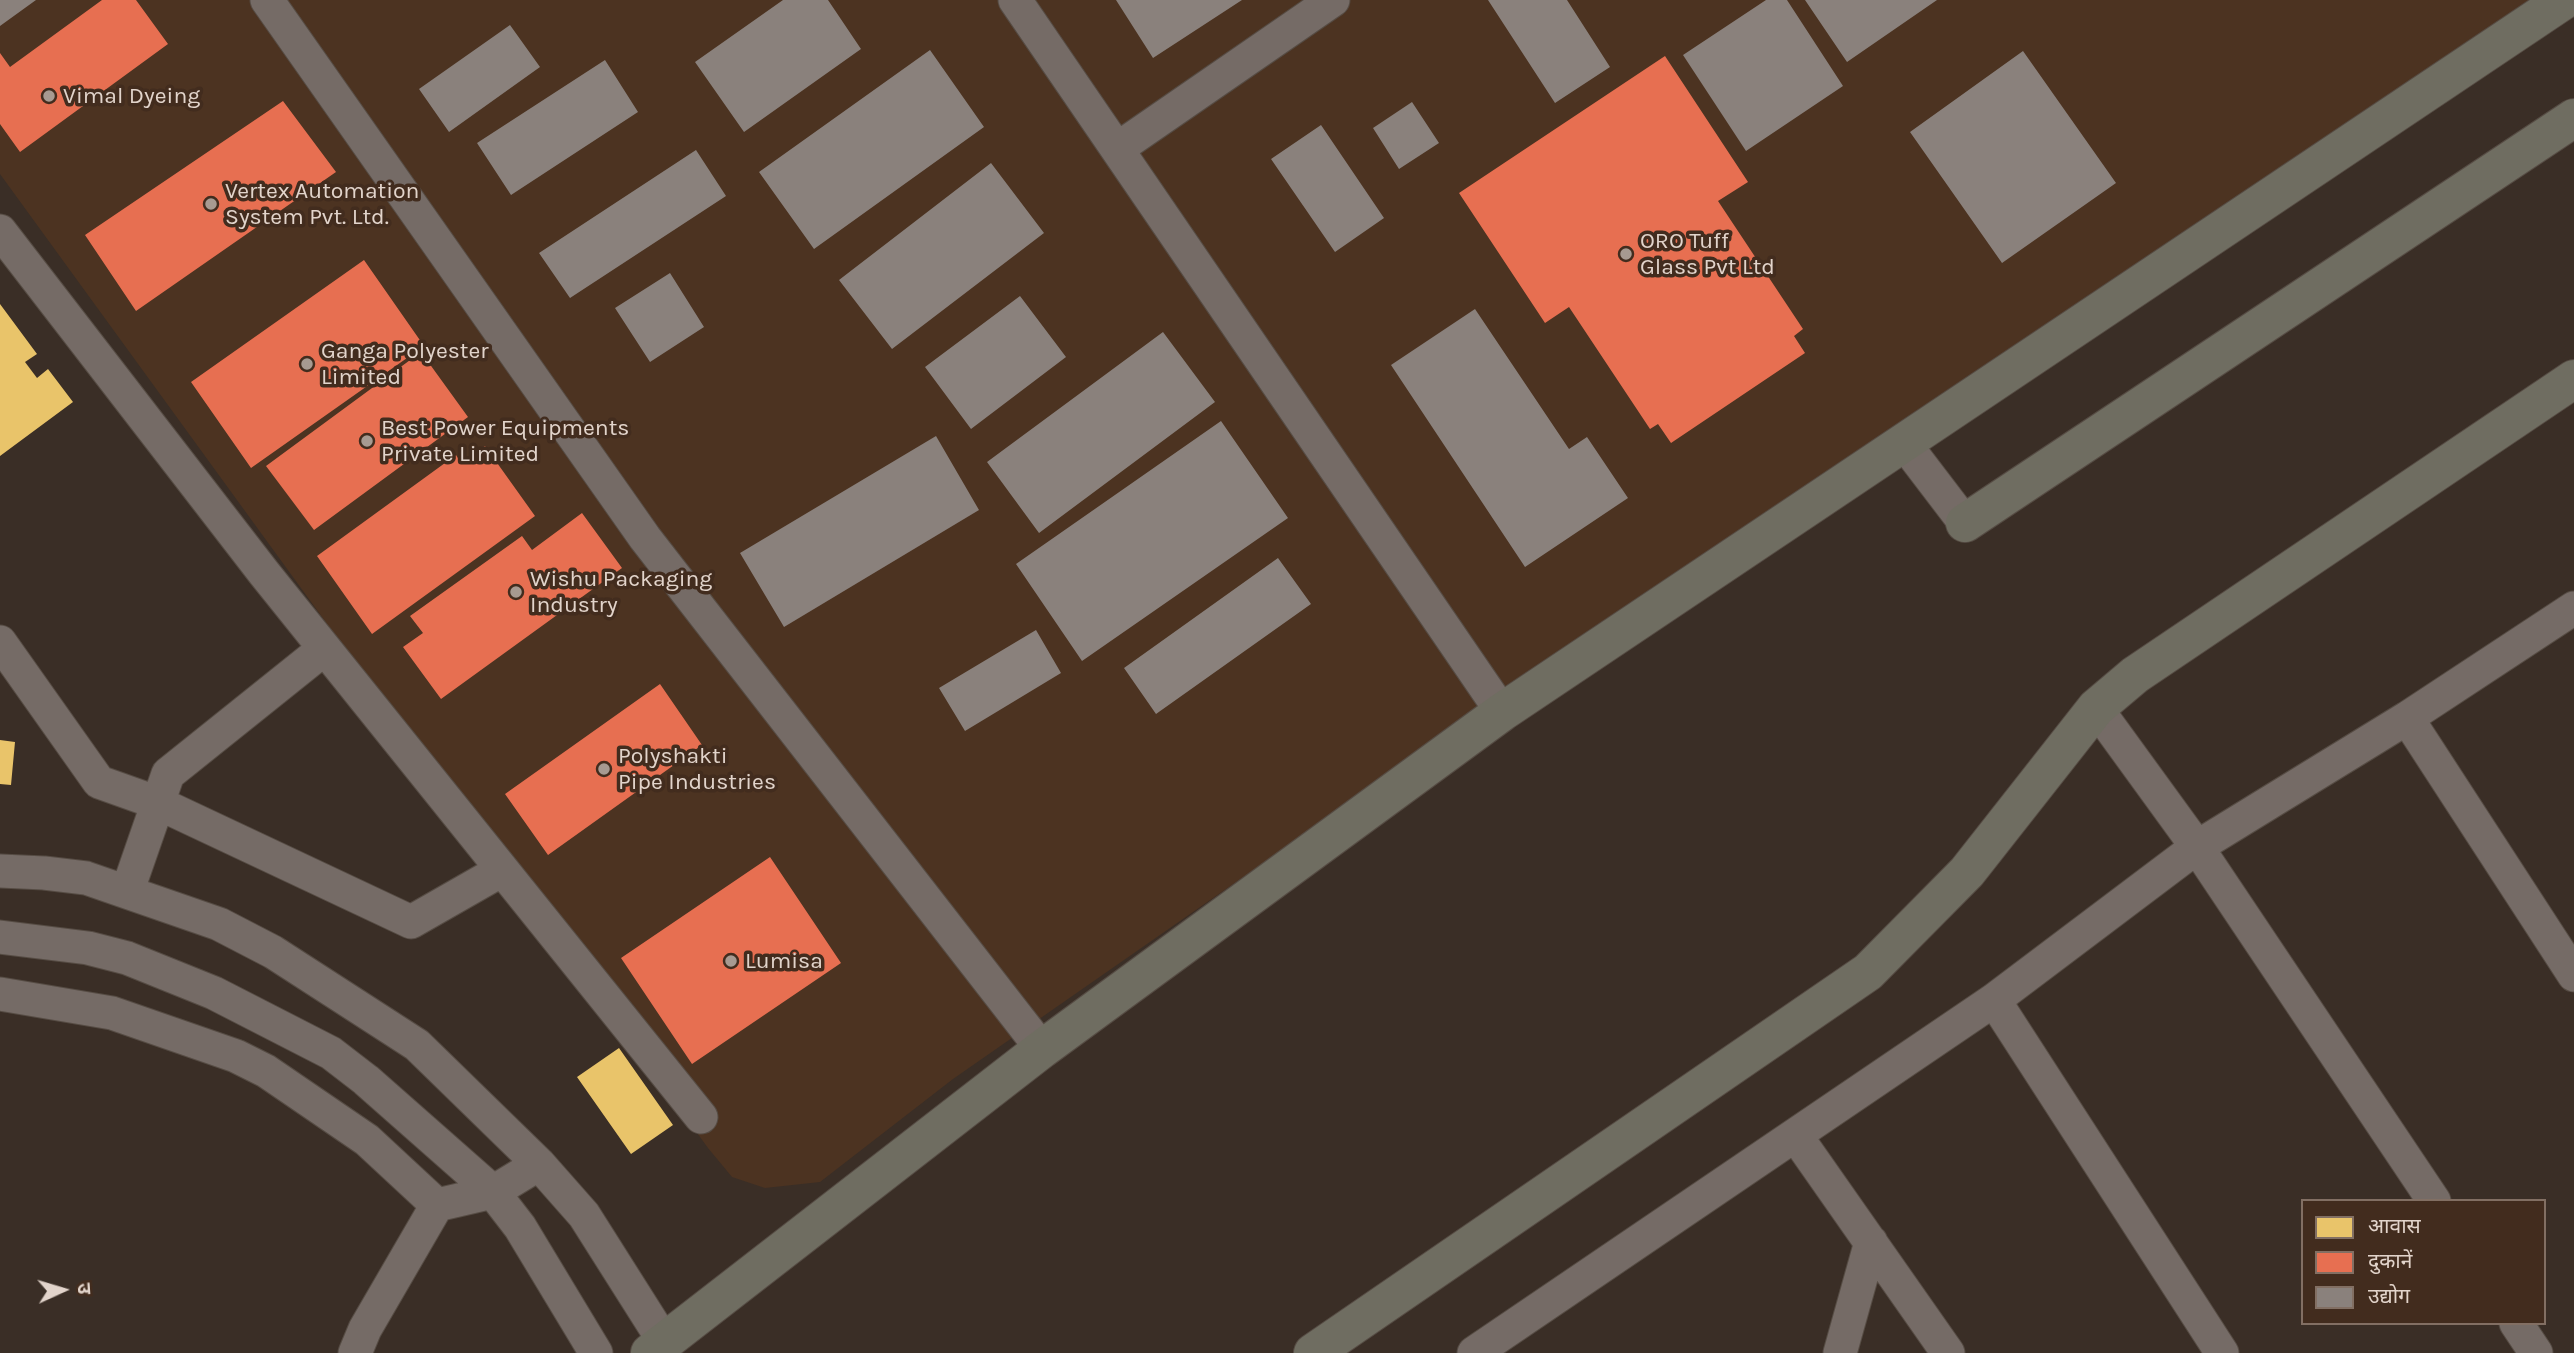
<!DOCTYPE html>
<meta charset="utf-8">
<style>
body{margin:0}
#map{position:relative;width:2574px;height:1353px;overflow:hidden;background:#3a2e26;font-family:Karla,"Noto Sans Devanagari",sans-serif}
canvas{display:block}
.legend{position:absolute;left:2301px;top:1199px;width:245px;height:126px;box-sizing:border-box;background:#422c1e;border:2px solid #826f63;margin:0;padding:9px 12px;list-style:none;font-size:21px;color:#e2d4cb}
.legend li{display:flex;align-items:center;gap:14px;height:35px}
.legend b{width:35px;border:2px solid #826f63}
.north{position:absolute;left:28px;top:1255px;width:70px;height:70px;-webkit-text-stroke:5px #422c1e;paint-order:stroke;rotate:86deg;font-size:19px;font-weight:700;line-height:28px;text-align:center;color:#e2d4cb}
.north::after{content:'';display:block;margin:auto;width:24px;height:32px;background:#e2d4cb;clip-path:polygon(50% 0,100% 100%,50% 72%,0 100%)}
</style>
<div id="map">
<canvas width="2574" height="1353"></canvas>
<ul class="legend">
<li><b style="height:19px;background:#e9c46a"></b>आवास</li>
<li><b style="height:19px;background:#e76f51"></b>दुकानें</li>
<li><b style="height:19px;background:#8a817c"></b>उद्योग</li>
</ul>
<div class="north">उ</div>
</div>
<script>
const ctx = document.querySelector('canvas').getContext('2d');
ctx.lineJoin = 'round';
function fillPath(path, color) {
  ctx.fillStyle = color;
  ctx.fill(path, 'evenodd');
}
function shape(rows) {
  const path = new Path2D();
  for (const r of rows) {
    path.moveTo(r[0], r[1]);
    for (let i = 2; i < r.length; i += 2) path.lineTo(r[i], r[i + 1]);
  }
  return path;
}
function strokePath(path, color, width, dash) {
  ctx.strokeStyle = color;
  ctx.lineWidth = width;
  ctx.lineCap = dash ? 'butt' : 'round';
  ctx.setLineDash(dash || []);
  ctx.stroke(path);
}
function drawText(font, color, halo, rows, align = 'center') {
  ctx.font = font + ' Karla,sans-serif';
  ctx.lineWidth = 7;
  ctx.setLineDash([]);
  ctx.textBaseline = 'middle';
  ctx.strokeStyle = halo;
  ctx.fillStyle = color;
  for (const [text, x, y, turn = 0] of rows) {
    ctx.save();
    ctx.translate(x, y);
    ctx.rotate((+turn || 0) * Math.PI / 180);
    ctx.textAlign = isNaN(turn) ? turn : align;
    if (halo) ctx.strokeText(text, 0, 0);
    ctx.fillText(text, 0, 0);
    ctx.restore();
  }
}
const built = shape([
 [0,0,2543,0,1512,690,953,1079,820,1182,765,1188,732,1177,708,1148,0,174]
]);
const homes = shape([
 [0,304,37,354,25,362,37,378,48,369,73,402,0,456],
 [0,740,15,742,11,785,0,784],
 [619,1048,673,1125,631,1154,577,1077]
]);
const shops = shape([
 [102,0,136,0,168,44,20,152,0,124,0,53,10,67],
 [1665,56,1748,182,1718,201,1803,329,1794,336,1805,353,1671,443,1658,424,1650,429,1569,307,1545,323,1459,193],
 [283,101,336,172,136,311,85,235],
 [364,260,424,346,251,468,191,382],
 [421,352,468,417,314,530,266,466],
 [485,446,535,516,372,634,317,556,456,455,461,463],
 [582,513,622,568,441,699,403,647,423,633,410,616,522,536,532,550],
 [660,684,702,745,548,855,505,794],
 [770,857,841,963,692,1064,621,958]
]);
const industry = shape([
 [0,0,36,0,0,26],
 [783,0,828,0,861,49,744,132,695,62],
 [1116,0,1242,0,1153,58],
 [1488,0,1567,0,1610,67,1555,103],
 [1766,0,1787,0,1843,86,1746,151,1683,55],
 [1805,0,1937,0,1847,62],
 [510,25,540,67,449,132,419,89],
 [930,50,984,127,814,249,759,172],
 [2023,51,2116,183,2002,263,1910,132],
 [605,60,638,112,511,195,477,143],
 [1412,102,1439,143,1399,169,1373,128],
 [1321,125,1384,218,1335,252,1271,159],
 [696,150,726,196,570,298,539,253],
 [991,163,1044,233,892,349,839,280],
 [670,273,704,327,650,362,615,308],
 [1020,296,1066,357,971,429,925,367],
 [1475,309,1569,449,1587,437,1628,498,1525,567,1391,365],
 [1163,332,1215,402,1039,533,987,462],
 [1221,421,1288,518,1082,661,1016,564],
 [936,436,979,510,784,627,740,553],
 [1278,558,1311,604,1156,714,1124,668],
 [1036,630,1061,673,965,731,939,688]
]);
const minor = shape([
 [267,0,645,538,1042,1049],
 [1015,0,1502,712],
 [1117,149,1333,0],
 [0,231,264,573,701,1117],
 [1904,443,1965,523],
 [0,642,99,782,158,803,411,922,502,870],
 [2096,708,2197,847,2434,1201],
 [2407,718,2574,975],
 [0,871,44,873,86,878,219,924,273,952,417,1045,539,1164,584,1215,665,1343],
 [127,892,168,774,324,649],
 [0,937,88,948,127,958,214,993,331,1053,366,1080,493,1192,520,1227,596,1353],
 [0,994,112,1013,236,1056,266,1071,367,1140,437,1205,493,1192,539,1164],
 [1994,1000,2222,1353],
 [1796,1136,1948,1353],
 [2516,1323,2536,1353],
 [355,1353,365,1329,437,1205],
 [1474,1353,1994,1000,2197,847,2407,718,2574,608],
 [1840,1353,1871,1242]
]);
const major = shape([
 [1965,523,2574,118],
 [650,1353,1042,1049,1502,712,2564,0],
 [1313,1353,1868,972,1967,872,2096,708,2135,675,2574,379]
]);
const markers = [
 [49,96,7,"#a79a91"],
 [211,204,7,"#a79a91"],
 [1626,254,7,"#a79a91"],
 [307,364,7,"#a79a91"],
 [367,441,7,"#a79a91"],
 [516,592,7,"#a79a91"],
 [604,769,7,"#a79a91"],
 [731,961,7,"#a79a91"]
];
const poiNames = [
 ["Vimal Dyeing",63,96],
 ["Vertex Automation",225,191],
 ["System Pvt. Ltd.",225,217],
 ["ORO Tuff",1640,241],
 ["Glass Pvt Ltd",1640,267],
 ["Ganga Polyester",321,351],
 ["Limited",321,377],
 ["Best Power Equipments",381,428],
 ["Private Limited",381,454],
 ["Wishu Packaging",530,579],
 ["Industry",530,605],
 ["Polyshakti",618,756],
 ["Pipe Industries",618,782],
 ["Lumisa",745,961]
];
fillPath(built, '#4c3321');
fillPath(homes, '#e9c46a');
fillPath(shops, '#e76f51');
fillPath(industry, '#8a817c');
strokePath(minor, '#564c44', 35);
strokePath(major, '#564c44', 40);
strokePath(minor, '#756b66', 33);
strokePath(major, '#6f6d61', 38);
for (const [x, y, r, color] of markers) {
  const dot = new Path2D();
  dot.arc(x, y, r, 0, 2 * Math.PI);
  ctx.fillStyle = color;
  ctx.fill(dot);
  strokePath(dot, '#422c1e', 2.5);
}
drawText('23px', '#e2d4cb', '#422c1e', poiNames, 'left');
</script>
